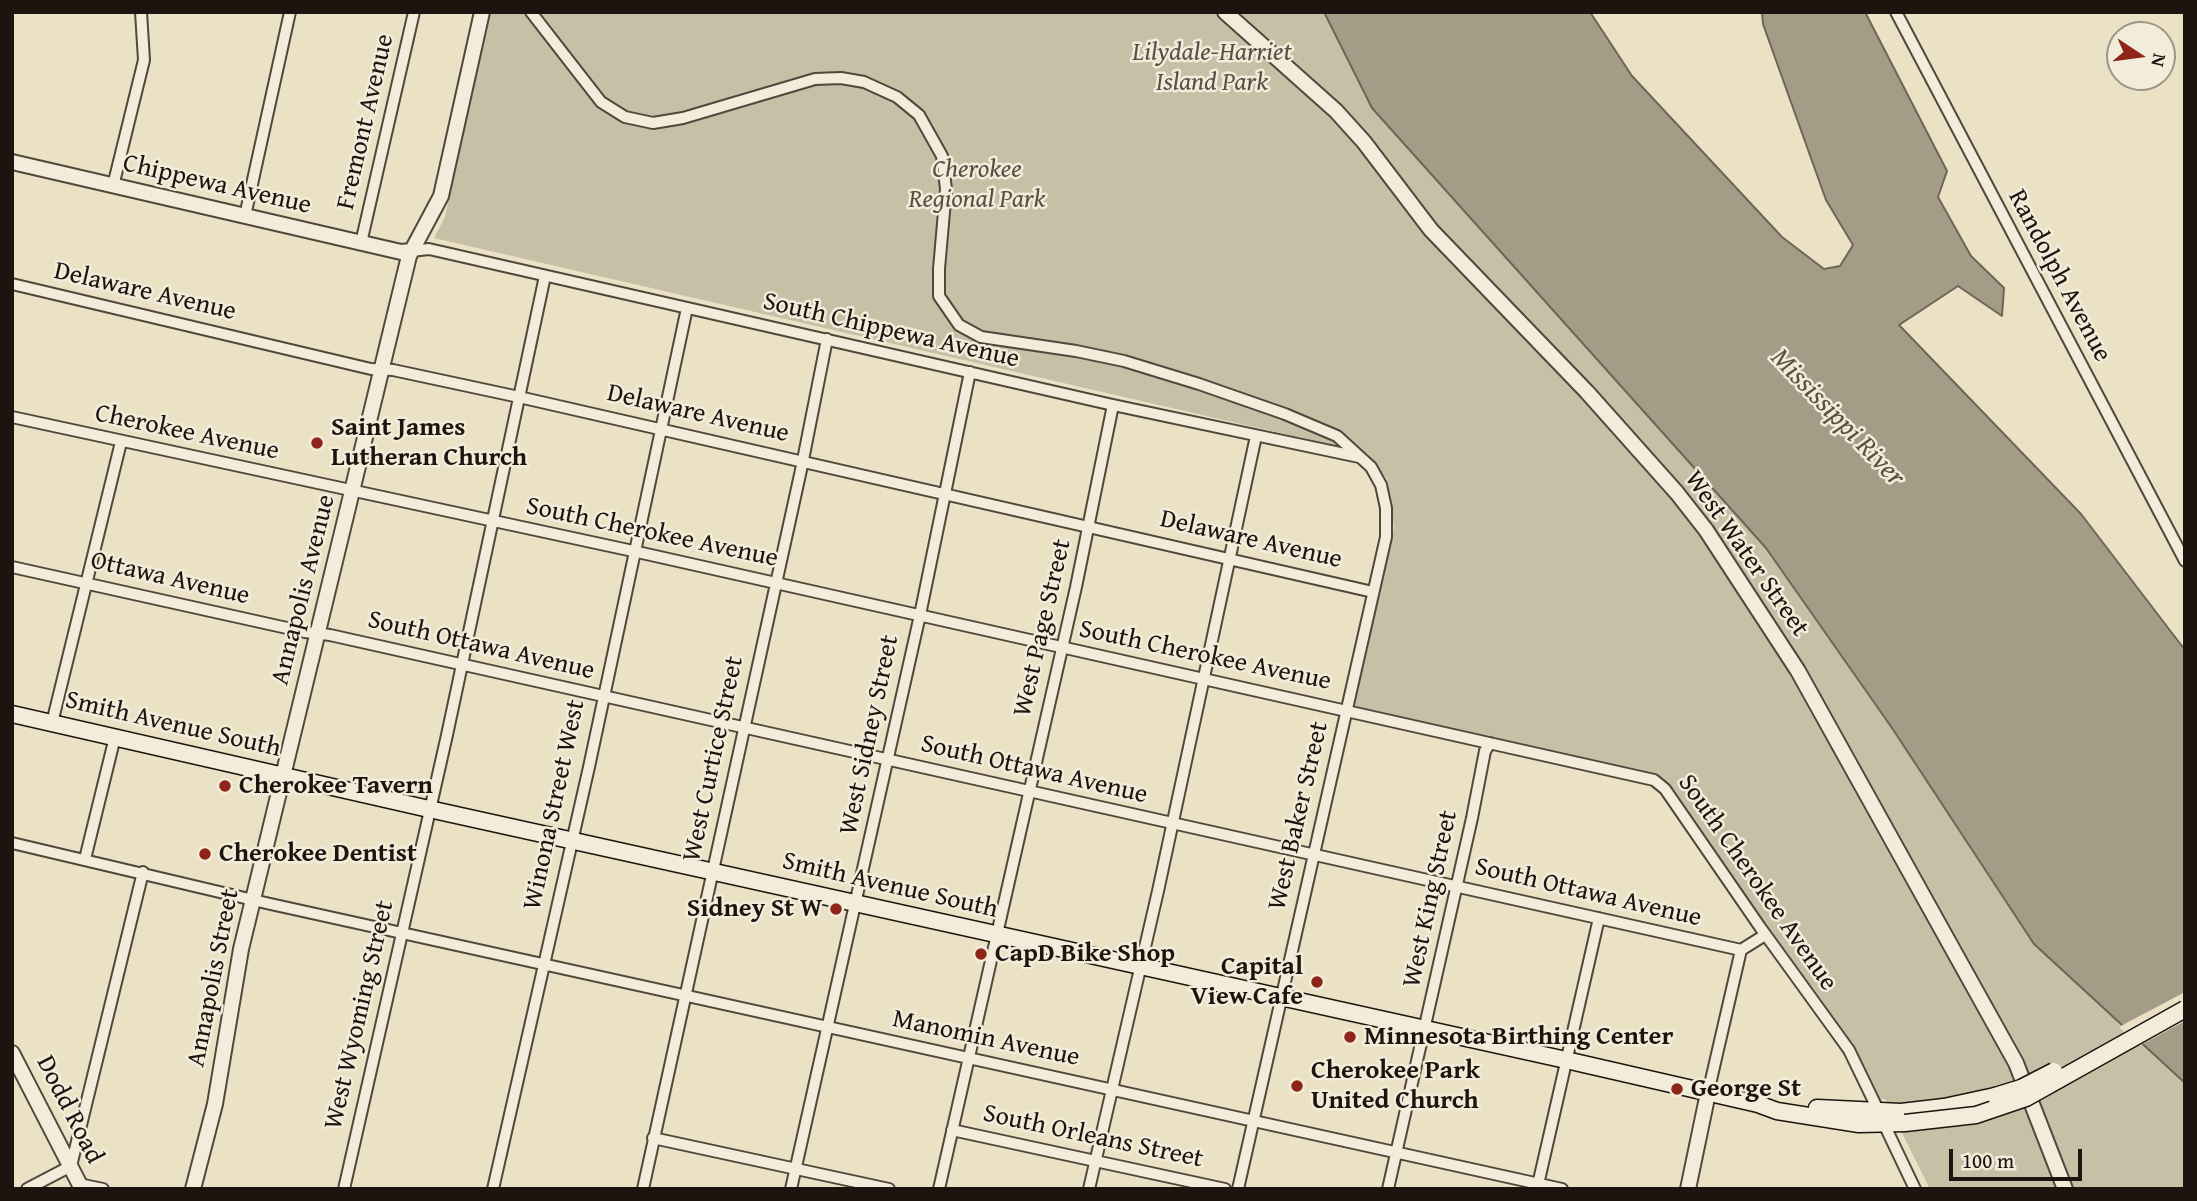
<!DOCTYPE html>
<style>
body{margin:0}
#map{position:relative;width:2197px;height:1201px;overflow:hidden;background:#ebe2c6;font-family:"Gentium Book Plus",serif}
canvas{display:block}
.frame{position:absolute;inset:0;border:14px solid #1e130e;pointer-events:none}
.north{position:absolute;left:2106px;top:21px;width:70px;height:70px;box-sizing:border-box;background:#f2ecda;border:2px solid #9d9588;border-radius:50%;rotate:103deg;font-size:19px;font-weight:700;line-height:28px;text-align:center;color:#1e130e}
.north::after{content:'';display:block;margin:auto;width:24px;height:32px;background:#8f2418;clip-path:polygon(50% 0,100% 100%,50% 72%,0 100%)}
.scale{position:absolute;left:1949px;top:1149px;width:133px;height:32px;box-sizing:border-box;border:4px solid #1e130e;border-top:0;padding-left:9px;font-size:21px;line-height:24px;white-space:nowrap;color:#1e130e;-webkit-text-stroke:5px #f2ecda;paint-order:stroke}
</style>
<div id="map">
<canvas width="2197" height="1201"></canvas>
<div class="frame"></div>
<div class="north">N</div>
<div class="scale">100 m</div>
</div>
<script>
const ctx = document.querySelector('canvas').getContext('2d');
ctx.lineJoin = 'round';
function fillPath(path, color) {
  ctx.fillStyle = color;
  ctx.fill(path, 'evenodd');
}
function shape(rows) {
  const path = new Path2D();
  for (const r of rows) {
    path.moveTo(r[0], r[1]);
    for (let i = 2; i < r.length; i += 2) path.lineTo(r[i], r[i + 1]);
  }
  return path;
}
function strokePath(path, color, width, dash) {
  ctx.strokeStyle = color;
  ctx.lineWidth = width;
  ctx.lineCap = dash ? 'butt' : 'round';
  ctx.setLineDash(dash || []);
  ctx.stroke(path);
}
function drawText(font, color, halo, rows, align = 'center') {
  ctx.font = font + ' "Gentium Book Plus",serif';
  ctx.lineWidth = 5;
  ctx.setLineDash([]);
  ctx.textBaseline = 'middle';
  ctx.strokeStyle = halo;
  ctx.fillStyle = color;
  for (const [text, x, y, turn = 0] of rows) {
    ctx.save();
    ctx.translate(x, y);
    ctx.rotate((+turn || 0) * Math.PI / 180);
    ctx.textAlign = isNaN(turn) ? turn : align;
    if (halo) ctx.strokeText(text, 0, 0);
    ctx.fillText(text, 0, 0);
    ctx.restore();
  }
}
const green = shape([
 [489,12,1324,12,1372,108,1766,548,1892,728,2034,944,2185,1083,2185,1189,1930,1189,1885,1099,1874,1101,1658,775,1354,707,1394,528,1387,479,1367,453,434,238,445,217]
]);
const water = shape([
 [1324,12,1590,12,1632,76,1782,237,1824,269,1840,266,1853,245,1826,200,1763,24,1762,12,1865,12,1947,171,1938,197,1971,256,2004,288,2002,316,1958,286,1899,325,2081,514,2185,650,2185,1083,2034,944,1892,728,1766,548,1372,108,1324,12]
]);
const pier = shape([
 [2185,992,2185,1021,2139,1046,2119,1027]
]);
const minor = shape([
 [531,12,601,102,625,117,653,123,683,118,815,79,841,78,864,82,897,97,919,115,942,156,946,189,939,269,939,296,959,325,981,337,1076,351,1124,361,1199,384,1285,414,1337,436,1371,467,1381,485,1386,508,1386,537,1238,1189],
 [1896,12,2185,561],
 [113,186,144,60,141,12],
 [245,216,290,12],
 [361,243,414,12],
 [411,251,429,249,1113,405,1359,457],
 [12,284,371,369,393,370,519,397,1373,592],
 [12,417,633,551,1654,780,1665,789,1760,927,1849,1050,1879,1112],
 [12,567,305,632,330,635,1741,950],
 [52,723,121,442],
 [12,843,266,903,1562,1189],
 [85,859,115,737],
 [1741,950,1765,935],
 [1708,1093,1741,950],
 [1884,1124,1915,1189],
 [952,1130,1225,1189],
 [653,1138,889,1189],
 [79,1184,103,1189],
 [27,1189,71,1166,143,872],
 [344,1189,447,735,545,276],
 [493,1189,589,767,687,308],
 [643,1189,801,470,827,339],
 [791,1189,920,615,970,372],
 [939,1189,1076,587,1113,405],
 [1089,1189,1158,891,1256,436],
 [1388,1189,1472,818,1485,751,1490,743],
 [1537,1189,1599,918]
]);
const tertiary = shape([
 [1225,12,1336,111,1364,142,1431,230,1587,392,1677,493,1706,530,1798,671,2016,1063,2065,1189],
 [12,162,401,252,411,251],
 [12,1053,82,1189],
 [193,1189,215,1104,241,949,409,256,441,196,482,12],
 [1688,1189,1708,1093]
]);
const secondary = shape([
 [12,714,429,809,1566,1060,1758,1104,1777,1111,1859,1124,1905,1123],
 [1817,1108,1901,1112,1944,1107,1995,1096]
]);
const secondaryBridge = shape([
 [1995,1096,2021,1088,2054,1071],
 [1905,1123,1976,1115,2026,1098,2185,1009]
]);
const markers = [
 [317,443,7,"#8f2418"],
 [225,786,7,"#8f2418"],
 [205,854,7,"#8f2418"],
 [836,909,7,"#8f2418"],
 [981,954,7,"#8f2418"],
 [1317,982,7,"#8f2418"],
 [1350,1037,7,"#8f2418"],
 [1297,1086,7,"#8f2418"],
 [1677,1089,7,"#8f2418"]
];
const parkNames = [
 ["Lilydale-Harriet",1212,53],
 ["Island Park",1212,83],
 ["Cherokee",977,170],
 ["Regional Park",977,200]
];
const streetNames = [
 ["Fremont Avenue",366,122,-77],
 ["Chippewa Avenue",217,185,13],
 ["Randolph Avenue",2059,276,62],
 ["Delaware Avenue",145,292,13],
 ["South Chippewa Avenue",891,331,13],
 ["Delaware Avenue",698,414,13],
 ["Cherokee Avenue",187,433,12],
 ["South Cherokee Avenue",652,533,12],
 ["Delaware Avenue",1251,540,13],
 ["West Water Street",1746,554,55],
 ["Ottawa Avenue",170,579,13],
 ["Annapolis Avenue",304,590,-76],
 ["West Page Street",1043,628,-77],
 ["South Ottawa Avenue",481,646,13],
 ["South Cherokee Avenue",1205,656,12],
 ["Smith Avenue South",173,725,13],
 ["West Sidney Street",870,735,-78],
 ["West Curtice Street",714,759,-78],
 ["South Ottawa Avenue",1034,770,13],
 ["Winona Street West",555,805,-78],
 ["West Baker Street",1299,816,-77],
 ["South Cherokee Avenue",1757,883,55],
 ["Smith Avenue South",890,886,13],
 ["South Ottawa Avenue",1588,893,13],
 ["West King Street",1431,899,-78],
 ["Annapolis Street",214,978,-79],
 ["West Wyoming Street",360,1015,-77],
 ["Manomin Avenue",986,1039,12],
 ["Dodd Road",69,1110,63],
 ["South Orleans Street",1093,1137,12]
];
const poiNames = [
 ["Saint James",331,428],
 ["Lutheran Church",331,458],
 ["Cherokee Tavern",239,786],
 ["Cherokee Dentist",219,854],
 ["Sidney St W",822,909,"right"],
 ["CapD Bike Shop",995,954],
 ["Capital",1303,967,"right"],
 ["View Cafe",1303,997,"right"],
 ["Minnesota Birthing Center",1364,1037],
 ["Cherokee Park",1311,1071],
 ["United Church",1311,1101],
 ["George St",1691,1089]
];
const waterNames = [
 ["Mississippi River",1837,418,46]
];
fillPath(green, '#c8bfa7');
fillPath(water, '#a59c87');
strokePath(water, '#6f6557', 2);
fillPath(pier, '#ebe2c6');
strokePath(minor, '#51473c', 14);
strokePath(tertiary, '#51473c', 18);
strokePath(secondary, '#1e130e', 19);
strokePath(minor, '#f2ecda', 10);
strokePath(tertiary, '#f2ecda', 14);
strokePath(secondary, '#f2ecda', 16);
strokePath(secondaryBridge, '#1e130e', 19, []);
strokePath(secondaryBridge, '#f2ecda', 16);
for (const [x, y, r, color] of markers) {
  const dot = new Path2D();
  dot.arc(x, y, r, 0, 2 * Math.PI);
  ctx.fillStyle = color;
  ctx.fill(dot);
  strokePath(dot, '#f2ecda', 2.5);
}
drawText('italic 26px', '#5a4f44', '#f2ecda', parkNames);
drawText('26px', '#1e130e', '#f2ecda', streetNames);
drawText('bold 26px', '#1e130e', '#f2ecda', poiNames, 'left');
drawText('italic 28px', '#5b5144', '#f2ecda', waterNames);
</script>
